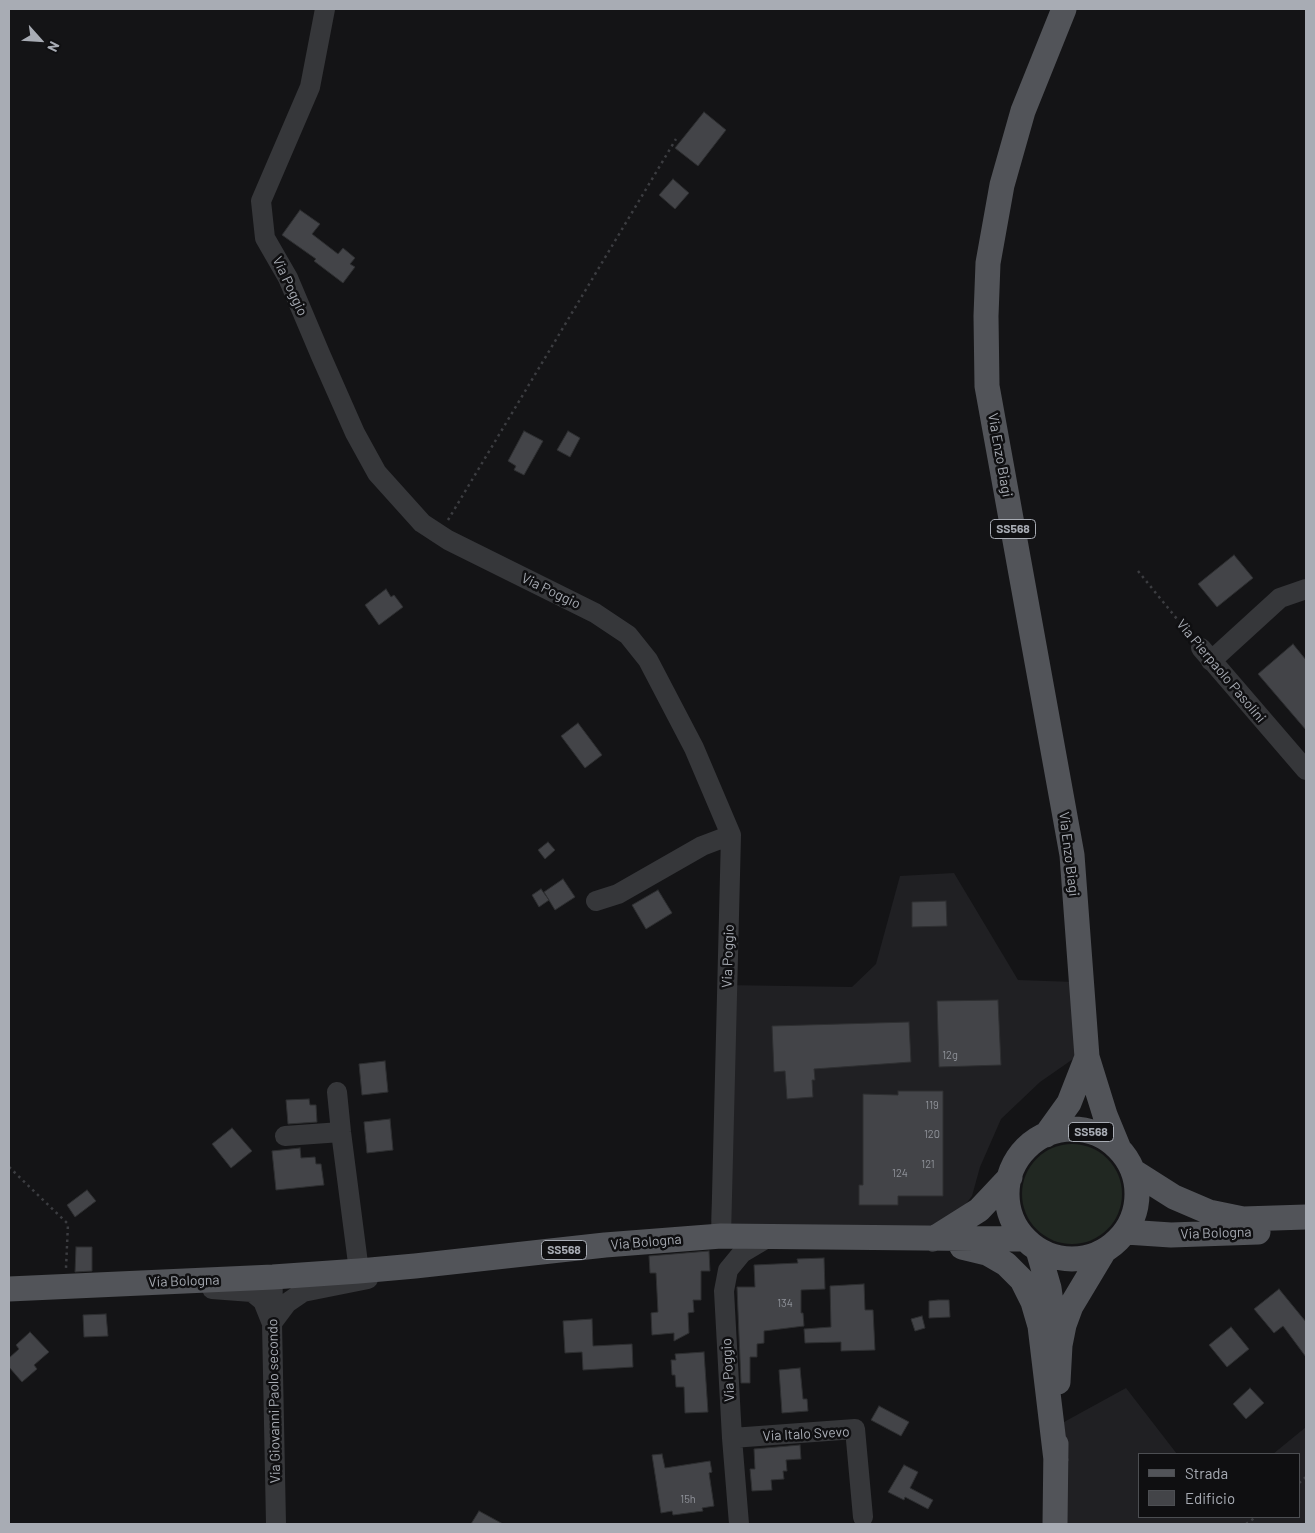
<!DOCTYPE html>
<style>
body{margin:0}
#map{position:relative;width:1315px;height:1533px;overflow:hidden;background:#141416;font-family:Barlow,sans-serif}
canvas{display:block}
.frame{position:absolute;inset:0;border:10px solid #a8acb4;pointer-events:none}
.legend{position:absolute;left:1138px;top:1453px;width:162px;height:65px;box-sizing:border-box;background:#0f0f11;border:1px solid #4c4e52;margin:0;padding:6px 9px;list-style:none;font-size:15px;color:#a8acb4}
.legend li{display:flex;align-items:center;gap:10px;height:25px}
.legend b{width:25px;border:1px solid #4c4e52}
.north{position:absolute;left:15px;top:15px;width:50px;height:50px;-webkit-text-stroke:4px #0f0f11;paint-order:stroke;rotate:116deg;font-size:14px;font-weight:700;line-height:20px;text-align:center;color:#a8acb4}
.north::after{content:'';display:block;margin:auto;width:18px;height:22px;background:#a8acb4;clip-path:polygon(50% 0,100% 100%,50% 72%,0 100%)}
</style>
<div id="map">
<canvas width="1315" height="1533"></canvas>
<div class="frame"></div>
<ul class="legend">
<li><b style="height:6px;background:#525459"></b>Strada</li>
<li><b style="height:14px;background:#434448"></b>Edificio</li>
</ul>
<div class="north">N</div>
</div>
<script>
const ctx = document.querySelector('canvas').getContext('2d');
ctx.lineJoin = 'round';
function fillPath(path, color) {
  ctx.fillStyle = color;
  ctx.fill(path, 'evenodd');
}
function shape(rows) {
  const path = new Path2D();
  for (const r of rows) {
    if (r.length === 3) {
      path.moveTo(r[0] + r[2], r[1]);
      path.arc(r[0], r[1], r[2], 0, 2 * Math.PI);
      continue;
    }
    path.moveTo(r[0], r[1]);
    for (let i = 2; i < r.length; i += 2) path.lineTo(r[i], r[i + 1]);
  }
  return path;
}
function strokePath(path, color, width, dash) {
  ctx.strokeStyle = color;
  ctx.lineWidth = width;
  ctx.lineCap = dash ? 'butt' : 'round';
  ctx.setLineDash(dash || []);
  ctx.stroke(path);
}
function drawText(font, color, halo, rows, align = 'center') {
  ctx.font = font + ' Barlow,sans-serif';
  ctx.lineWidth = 5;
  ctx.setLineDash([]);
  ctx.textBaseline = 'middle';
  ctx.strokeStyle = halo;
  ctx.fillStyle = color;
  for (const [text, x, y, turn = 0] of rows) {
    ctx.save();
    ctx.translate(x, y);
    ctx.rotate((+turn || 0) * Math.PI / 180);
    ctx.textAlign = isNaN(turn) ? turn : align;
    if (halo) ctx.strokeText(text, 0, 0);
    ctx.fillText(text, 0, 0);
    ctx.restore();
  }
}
const built = shape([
 [954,873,1018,980,1075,982,1076,1057,1040,1082,1001,1119,980,1167,972,1196,939,1239,739,1239,711,1221,724,985,852,987,876,964,900,876],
 [1126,1388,1177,1454,1139,1454,1139,1517,1299,1517,1299,1454,1273,1454,1306,1427,1306,1524,1062,1524,1064,1422]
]);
const green = shape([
 [1072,1194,50]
]);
const building = shape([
 [704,112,726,130,698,166,675,148,704,112],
 [673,179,689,193,675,209,659,195,673,179],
 [300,210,320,224,312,234,338,254,343,248,355,258,350,264,355,267,343,283,314,261,316,259,282,235,300,210],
 [524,431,543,441,524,475,514,470,516,466,508,461,524,431],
 [568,431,580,438,570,457,557,450,568,431],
 [1234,555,1253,578,1217,607,1198,584,1234,555],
 [386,589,391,597,394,595,403,607,379,625,365,605,386,589],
 [1293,644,1306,660,1306,730,1258,674,1293,644],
 [578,723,602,755,585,768,561,736,578,723],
 [548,842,555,850,545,859,538,850,548,842],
 [563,879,575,897,555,910,544,892,563,879],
 [541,889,549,900,539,907,532,895,541,889],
 [658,890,672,913,646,929,632,905,658,890],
 [946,901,947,926,912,927,912,902,946,901],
 [998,1000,1001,1065,939,1067,937,1001,998,1000],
 [909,1022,911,1062,814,1069,815,1080,812,1080,813,1097,787,1099,785,1071,774,1072,772,1026,909,1022],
 [385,1061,388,1092,362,1095,359,1064,385,1061],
 [898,1091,943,1091,943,1196,898,1196,898,1205,859,1205,859,1185,863,1185,863,1094,898,1095,898,1091],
 [309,1099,310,1105,316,1105,317,1122,288,1124,286,1100,309,1099],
 [390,1119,393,1150,367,1153,364,1122,390,1119],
 [232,1128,252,1151,231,1168,212,1144,232,1128],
 [300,1148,301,1158,315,1157,316,1164,321,1164,324,1185,276,1190,272,1151,300,1148],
 [87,1190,96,1201,75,1217,67,1205,87,1190],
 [76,1247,92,1247,92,1271,75,1272,76,1247],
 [709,1251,710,1271,701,1271,701,1300,693,1300,694,1312,688,1313,689,1333,674,1341,674,1333,652,1335,651,1313,658,1312,656,1273,650,1273,649,1256,709,1251],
 [824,1258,825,1289,801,1290,801,1313,803,1313,804,1326,764,1331,764,1343,757,1344,757,1357,750,1357,750,1383,741,1383,737,1287,755,1287,754,1265,798,1263,797,1259,824,1258],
 [864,1284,865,1310,873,1310,875,1350,841,1351,841,1342,805,1343,804,1329,831,1327,830,1286,864,1284],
 [1279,1289,1306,1322,1306,1357,1283,1326,1274,1333,1254,1309,1279,1289],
 [938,1300,949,1300,950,1317,929,1318,929,1301,938,1300],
 [106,1314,108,1336,84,1337,83,1315,106,1314],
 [922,1316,925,1328,915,1331,911,1319,922,1316],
 [592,1319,593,1346,632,1344,633,1367,583,1370,582,1352,565,1353,563,1321,592,1319],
 [1231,1327,1249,1349,1227,1367,1209,1345,1231,1327],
 [30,1332,49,1352,34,1365,37,1369,22,1382,9,1367,9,1358,19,1349,16,1345,30,1332],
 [704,1352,708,1412,685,1413,684,1387,676,1387,675,1375,672,1375,671,1360,676,1360,675,1354,704,1352],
 [800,1368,803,1399,807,1399,808,1411,782,1413,779,1370,800,1368],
 [1250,1388,1264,1403,1246,1419,1233,1404,1250,1388],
 [879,1406,909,1422,901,1436,871,1420,879,1406],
 [800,1445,801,1459,786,1460,787,1471,783,1471,784,1479,771,1480,772,1490,752,1491,750,1469,755,1469,754,1449,800,1445],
 [662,1454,665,1468,710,1461,712,1472,709,1473,714,1506,702,1508,703,1511,673,1515,672,1511,661,1513,652,1455,662,1454],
 [904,1465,918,1472,910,1488,933,1500,928,1509,905,1497,904,1500,888,1492,904,1465],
 [479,1511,503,1524,471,1524,479,1511]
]);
const path = shape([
 [448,520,676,139],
 [1138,571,1190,635],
 [9,1167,68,1224,66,1268],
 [1299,1483,1306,1477],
 [1246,1524,1256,1517]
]);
const minor = shape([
 [325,9,310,87,261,201,265,238,288,278,321,356,355,433,377,473,422,523,448,540,595,613,628,635,648,660,694,748,731,835,721,1236],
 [1201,648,1306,770],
 [1211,661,1280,598,1306,589],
 [596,901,618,894,702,846,731,835],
 [337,1092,341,1132,359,1271],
 [285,1136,341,1132],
 [273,1277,272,1323,276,1524],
 [212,1289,252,1292,263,1301,271,1321],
 [272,1323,287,1303,303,1292,368,1279],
 [732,1438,855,1429,863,1517],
 [739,1524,732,1438,724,1291,728,1270,742,1253,769,1237]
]);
const major = shape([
 [1064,9,1023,111,1002,185,988,263,986,316,987,386,1072,855,1087,1057,1105,1115,1119,1149],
 [1072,1194,65],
 [1046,1135,1069,1103,1087,1057],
 [1133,1171,1174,1197,1209,1212,1243,1219,1306,1217],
 [1126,1232,1171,1235,1258,1232],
 [933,1239,979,1210,1010,1177],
 [962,1247,987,1253,1006,1264,1022,1280,1033,1302,1040,1326,1056,1460],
 [1038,1250,1049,1288,1053,1317,1054,1337],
 [9,1289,273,1277,359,1271,415,1266,605,1245,721,1236,1025,1239],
 [1058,1382,1060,1345,1064,1325,1071,1306,1104,1251],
 [1055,1524,1056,1444]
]);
const numberNames = [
 ["12g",950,1055],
 ["119",932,1105],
 ["120",932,1134],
 ["121",928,1164],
 ["124",900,1173],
 ["134",785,1303],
 ["15h",688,1499]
];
const shields = [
 [1013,529,45],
 [1091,1132,45],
 [564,1250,45]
];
const shieldNames = [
 ["SS568",1013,529],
 ["SS568",1091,1132],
 ["SS568",564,1250]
];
const streetNames = [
 ["Via Poggio",290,286,65],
 ["Via Enzo Biagi",1000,455,80],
 ["Via Poggio",551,591,26],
 ["Via Pierpaolo Pasolini",1221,671,50],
 ["Via Enzo Biagi",1069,854,83],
 ["Via Poggio",728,956,-88],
 ["Via Bologna",1216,1233,-2],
 ["Via Bologna",646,1242,-5],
 ["Via Bologna",184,1281,-2],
 ["Via Poggio",728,1370,-93],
 ["Via Giovanni Paolo secondo",274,1401,-91],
 ["Via Italo Svevo",806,1434,-3]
];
fillPath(built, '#202023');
fillPath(green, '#212822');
fillPath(building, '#434448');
strokePath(building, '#2e2f31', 1);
strokePath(path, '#3c3d41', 2.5, [2.5, 4]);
strokePath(minor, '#36373a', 20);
strokePath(major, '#525459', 25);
drawText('11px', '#8f9299', null, numberNames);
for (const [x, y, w] of shields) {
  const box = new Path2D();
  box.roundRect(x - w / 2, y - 9.5, w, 19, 4);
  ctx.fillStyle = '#0f0f11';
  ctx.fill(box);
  strokePath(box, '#a8acb4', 1);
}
drawText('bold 12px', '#a8acb4', null, shieldNames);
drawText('14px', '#a8acb4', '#0f0f11', streetNames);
</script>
